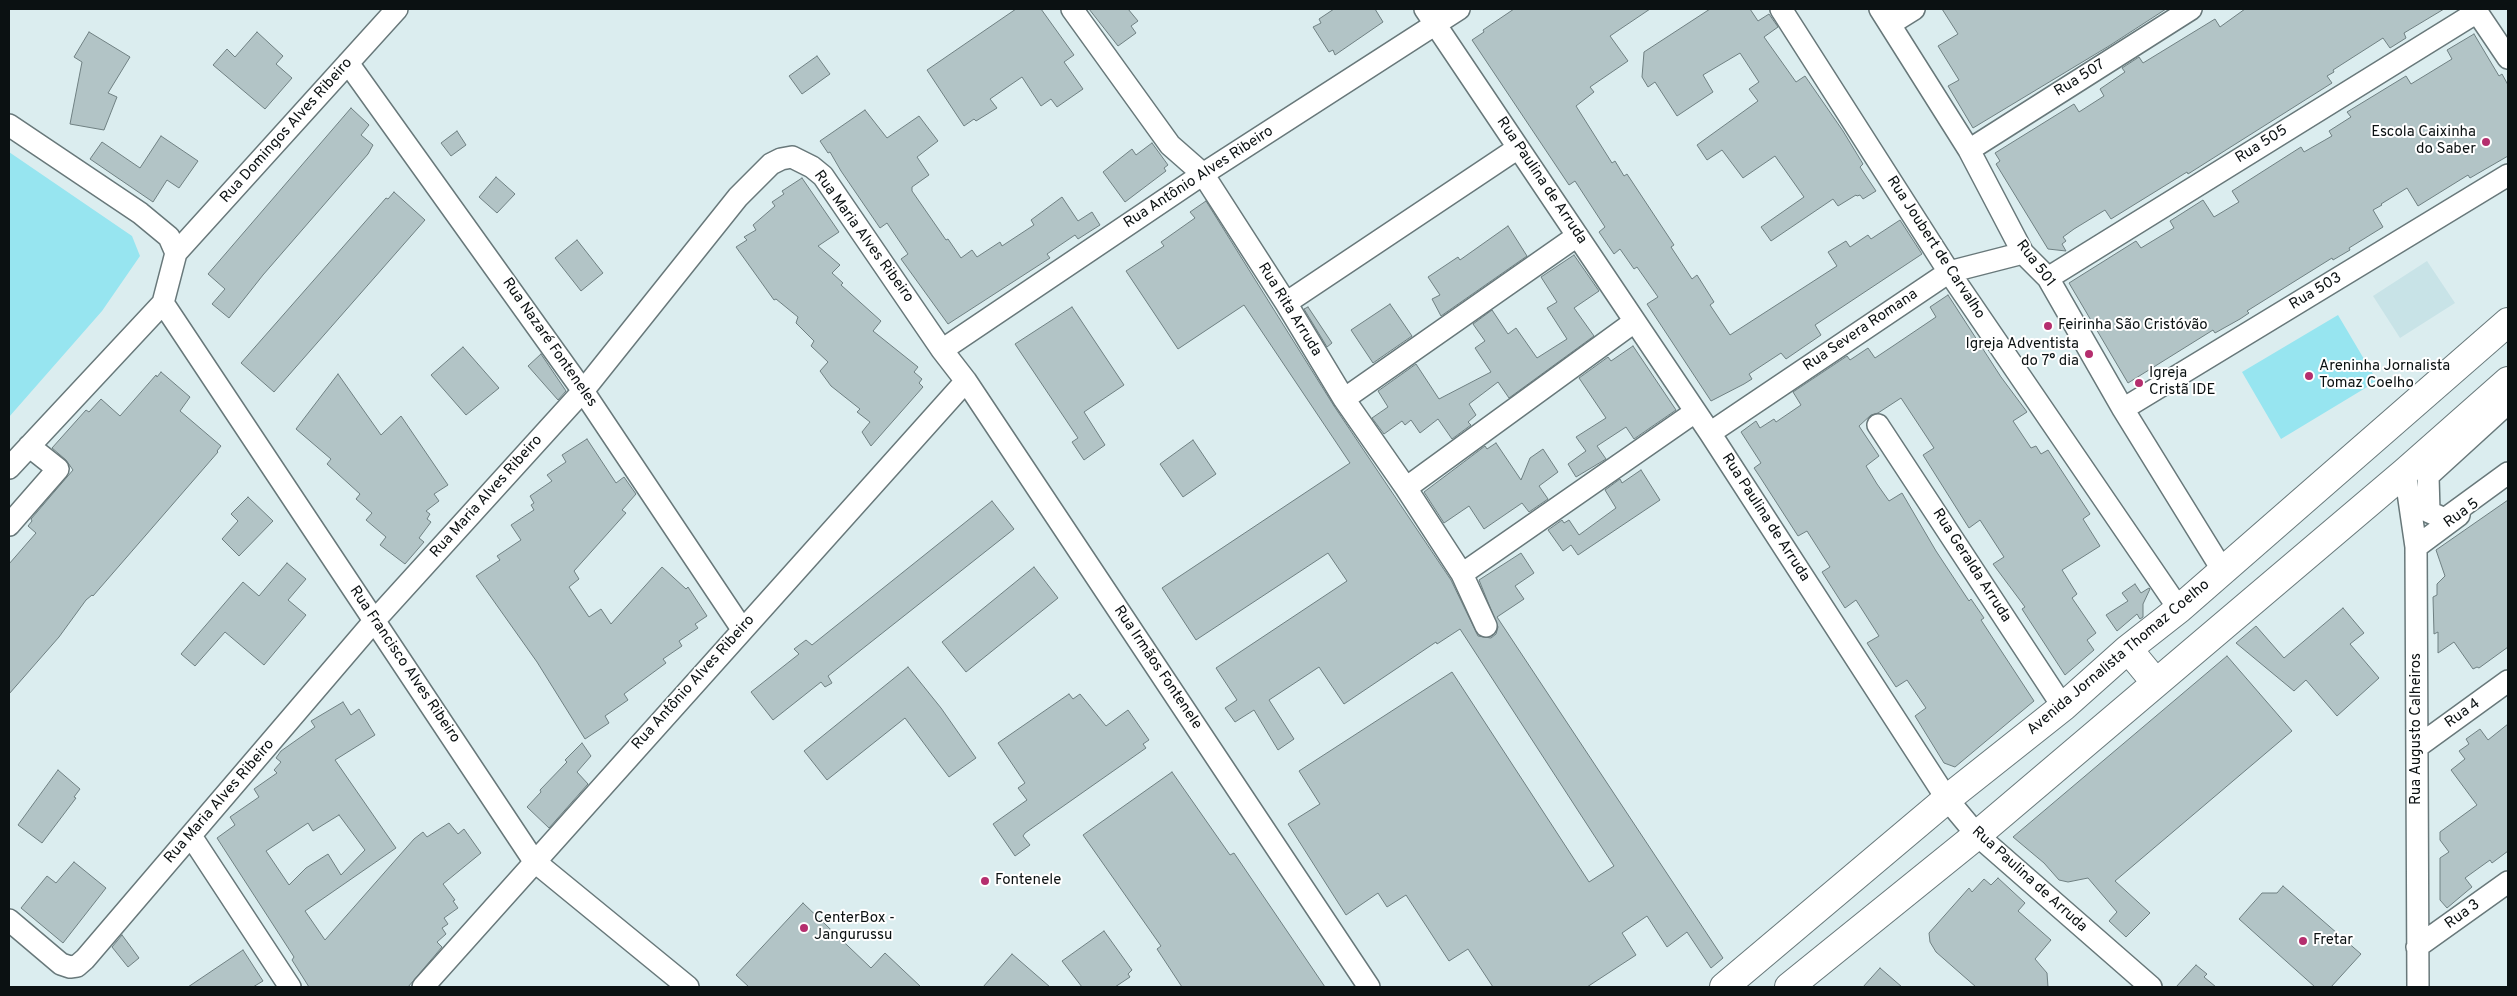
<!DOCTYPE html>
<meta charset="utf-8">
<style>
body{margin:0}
#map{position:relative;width:2517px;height:996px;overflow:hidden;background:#dbedef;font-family:Overpass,sans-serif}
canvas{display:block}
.frame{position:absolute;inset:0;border:10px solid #0b1112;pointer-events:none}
</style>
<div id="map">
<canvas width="2517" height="996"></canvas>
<div class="frame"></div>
</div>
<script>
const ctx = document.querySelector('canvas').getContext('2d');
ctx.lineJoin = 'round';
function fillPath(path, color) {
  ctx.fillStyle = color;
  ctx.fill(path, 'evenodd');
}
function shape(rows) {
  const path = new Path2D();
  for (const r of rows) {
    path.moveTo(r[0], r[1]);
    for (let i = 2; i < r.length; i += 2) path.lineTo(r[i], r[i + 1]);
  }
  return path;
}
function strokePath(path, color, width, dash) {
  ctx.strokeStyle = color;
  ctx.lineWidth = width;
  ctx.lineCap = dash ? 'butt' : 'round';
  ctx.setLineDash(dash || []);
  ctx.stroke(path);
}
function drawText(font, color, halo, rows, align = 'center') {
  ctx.font = font + ' Overpass,sans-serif';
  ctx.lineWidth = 4;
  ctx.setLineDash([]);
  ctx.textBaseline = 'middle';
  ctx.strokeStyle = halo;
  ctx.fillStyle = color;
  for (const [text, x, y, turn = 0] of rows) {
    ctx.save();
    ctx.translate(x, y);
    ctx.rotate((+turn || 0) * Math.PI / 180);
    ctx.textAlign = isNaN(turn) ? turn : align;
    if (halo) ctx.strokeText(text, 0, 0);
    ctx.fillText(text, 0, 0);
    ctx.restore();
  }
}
const built = shape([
 [2427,261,2455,303,2400,338,2373,296]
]);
const green = shape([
 [9,152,132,236,140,256,102,311,9,417],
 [2338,315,2377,381,2281,439,2242,372]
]);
const building = shape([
 [1016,9,1041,9,1074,55,1064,62,1083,89,1057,107,1051,99,1041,106,1022,77,990,99,997,108,976,121,974,119,964,126,927,70,1016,9],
 [1089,9,1128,9,1138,21,1131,26,1136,33,1118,46,1089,9],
 [1334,9,1375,9,1383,22,1335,55,1333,50,1329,52,1313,27,1321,23,1319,19,1334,9],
 [1514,9,1650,9,1610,36,1628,61,1590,87,1594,92,1576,106,1612,163,1615,161,1624,176,1627,174,1674,245,1671,247,1692,279,1697,275,1714,302,1710,305,1730,335,1837,266,1828,252,1846,241,1850,247,1868,235,1871,239,1900,220,1922,254,1815,325,1821,335,1786,359,1781,353,1749,374,1752,379,1744,384,1711,401,1647,304,1658,297,1637,267,1634,269,1620,249,1614,254,1599,232,1605,227,1575,181,1569,185,1472,40,1484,32,1483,30,1514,9],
 [1710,9,1750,9,1758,21,1769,14,1778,27,1764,37,1796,82,1805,76,1843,131,1863,164,1860,167,1876,191,1863,199,1860,195,1857,196,1856,195,1838,206,1833,199,1771,241,1761,227,1804,197,1775,156,1743,178,1722,150,1707,160,1697,145,1758,101,1749,89,1759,82,1740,53,1703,75,1713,92,1677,116,1655,82,1648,87,1642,77,1644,52,1710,9],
 [1942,9,2166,9,2109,46,1973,128,1948,86,1959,80,1938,46,1958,34,1942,9],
 [2245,9,2444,9,2404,33,2406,38,2390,48,2383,38,2333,70,2334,72,2327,76,2332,83,2188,174,2187,172,2111,219,2105,210,2074,229,2063,237,2066,241,2062,244,2066,251,2048,249,1996,164,2000,161,1995,153,2074,104,2079,112,2104,96,2100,89,2125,72,2122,68,2139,57,2143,63,2215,19,2220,27,2245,9],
 [89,32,130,57,108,93,117,97,104,130,70,124,82,62,74,57,89,32],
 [257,32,283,56,276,64,292,78,265,109,213,65,227,49,235,57,257,32],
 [2474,34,2499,76,2502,74,2508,85,2508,156,2470,178,2468,175,2418,206,2407,188,2381,204,2382,205,2373,210,2383,227,2349,248,2350,250,2333,260,2332,258,2247,311,2249,313,2240,319,2215,333,2213,330,2128,383,2069,283,2136,241,2141,248,2174,228,2170,221,2203,200,2214,217,2239,202,2232,191,2301,147,2304,152,2332,136,2329,131,2351,117,2347,112,2406,76,2411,84,2452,59,2447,50,2474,34],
 [817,56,830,74,802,94,789,76,817,56],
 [351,108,369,125,361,135,373,145,368,154,263,275,229,318,212,304,225,289,208,274,351,108],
 [865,110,887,138,919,116,938,141,917,157,929,175,912,187,912,191,946,240,948,239,961,258,972,250,977,257,1000,242,1002,246,1034,225,1031,220,1062,197,1078,221,1092,212,1100,225,1078,239,1075,235,1047,254,1050,258,948,324,901,259,908,254,887,223,880,228,841,171,830,152,828,153,820,141,865,110],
 [457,131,466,145,451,156,441,143,457,131],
 [161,136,198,161,179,188,167,180,153,202,90,159,102,142,140,168,161,136],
 [1152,143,1168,165,1164,168,1166,171,1125,202,1103,172,1132,149,1136,155,1152,143],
 [496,177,515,194,497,213,479,197,496,177],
 [802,178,839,232,818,246,840,265,832,273,843,283,841,285,881,321,873,331,918,367,914,372,922,379,919,383,923,387,871,446,862,432,870,422,857,412,860,409,831,386,820,371,828,362,811,346,814,341,796,323,798,317,776,299,774,300,736,247,747,240,744,237,756,230,753,225,775,206,772,202,784,194,782,191,802,178],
 [394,192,425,220,274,392,241,363,386,198,388,199,394,192],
 [1206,201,1334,406,1451,580,1478,636,1491,638,1496,634,1498,627,1479,580,1521,553,1534,573,1515,586,1524,599,1497,617,1723,958,1711,968,1687,932,1667,947,1647,916,1622,933,1636,955,1587,987,1493,987,1468,949,1449,961,1406,895,1387,907,1378,893,1346,915,1288,824,1320,804,1299,771,1452,672,1589,882,1614,866,1460,629,1437,644,1436,642,1344,704,1319,667,1269,700,1294,739,1278,750,1254,710,1235,722,1225,708,1237,700,1216,668,1347,581,1328,553,1196,640,1162,588,1350,463,1244,305,1178,349,1126,271,1164,246,1161,242,1195,218,1190,212,1206,201],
 [1508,226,1527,256,1441,316,1432,299,1440,295,1428,277,1458,257,1460,260,1508,226],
 [577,240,603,273,581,291,555,258,577,240],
 [1574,255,1599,291,1574,308,1594,336,1509,398,1498,382,1469,404,1476,415,1468,422,1471,425,1452,439,1438,419,1420,433,1411,420,1405,425,1402,421,1384,434,1372,418,1388,407,1378,391,1416,364,1439,399,1491,372,1475,348,1485,341,1473,324,1492,310,1508,334,1516,328,1537,358,1567,339,1547,308,1557,302,1541,277,1574,255],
 [1948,295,2001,377,2027,412,2013,421,2031,448,2036,446,2041,454,2048,450,2090,514,2083,519,2100,546,2062,570,2077,594,2072,598,2096,633,2087,640,2094,650,2065,675,2022,609,2025,607,1993,564,2004,557,1980,520,1969,528,1923,455,1934,448,1901,398,1878,413,1871,415,1859,426,1879,456,1866,466,1877,484,1889,501,1902,493,1936,551,1969,601,1971,599,1984,618,1981,620,2034,701,1955,767,1944,763,1915,716,1926,708,1907,680,1896,687,1867,643,1879,636,1856,600,1845,608,1822,572,1830,567,1807,531,1798,536,1760,477,1754,468,1761,463,1741,432,1756,421,1760,428,1774,419,1776,422,1801,405,1793,392,1847,356,1850,360,1868,348,1875,358,1893,346,1936,317,1930,307,1948,295],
 [1390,304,1412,336,1373,363,1351,330,1390,304],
 [1072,307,1124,385,1084,412,1105,445,1084,460,1072,442,1078,438,1015,344,1072,307],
 [1308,307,1332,343,1327,347,1304,309,1308,307],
 [1633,346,1676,410,1634,439,1626,427,1597,446,1606,459,1576,477,1568,464,1586,451,1576,437,1606,418,1579,378,1608,357,1611,361,1633,346],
 [463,347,499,388,466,415,431,375,463,347],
 [541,354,566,391,558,400,528,366,541,354],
 [161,372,190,397,180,411,221,446,217,451,218,452,93,596,92,595,86,600,59,637,9,694,9,564,36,533,28,526,32,521,31,519,73,470,66,460,52,448,86,410,89,412,101,399,120,416,156,375,157,377,161,372],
 [338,374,381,435,401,416,448,485,434,494,439,501,426,511,430,514,427,519,431,522,419,538,424,542,405,564,380,545,386,537,366,520,372,513,356,499,360,494,327,464,331,459,296,429,338,374],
 [587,439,616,483,624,477,636,494,622,510,626,513,574,571,579,579,569,587,589,617,601,609,611,624,662,567,686,589,688,587,707,616,695,624,698,628,679,641,682,646,663,659,666,663,624,694,628,700,605,716,609,723,585,739,537,662,476,576,500,560,497,556,521,540,511,525,534,510,531,505,534,503,530,496,552,481,547,475,566,462,562,455,587,439],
 [1193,440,1216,474,1183,497,1160,464,1193,440],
 [1496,443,1521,480,1530,458,1543,449,1558,472,1539,486,1548,499,1529,512,1522,503,1484,529,1469,506,1444,523,1424,492,1485,446,1487,449,1496,443],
 [1641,470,1660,500,1578,555,1571,545,1563,551,1548,530,1562,520,1564,523,1569,520,1579,535,1616,508,1605,490,1620,479,1622,483,1641,470],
 [248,497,273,521,239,556,222,539,238,521,231,514,248,497],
 [2508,500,2508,647,2479,668,2477,667,2473,669,2454,642,2438,653,2438,632,2434,634,2433,597,2437,595,2437,584,2445,576,2436,550,2508,500],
 [992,501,1014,529,828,676,832,683,825,687,821,682,773,720,751,692,799,654,794,649,806,640,812,645,992,501],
 [287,563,306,579,288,600,306,615,264,665,225,632,195,666,181,654,243,582,259,596,287,563],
 [1034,567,1058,598,966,672,942,642,1034,567],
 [2135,584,2141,593,2149,588,2150,589,2143,604,2143,617,2140,619,2137,614,2117,631,2106,615,2128,601,2122,593,2135,584],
 [2343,608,2364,633,2350,644,2379,678,2337,716,2306,680,2294,691,2236,643,2256,626,2284,658,2343,608],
 [2227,656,2292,731,2115,881,2150,913,2126,937,2109,921,2117,912,2088,878,2068,882,2059,880,2044,863,2013,837,2227,656],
 [908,667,941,708,976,758,949,777,905,718,827,780,804,751,908,667],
 [1069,694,1073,699,1080,694,1106,726,1128,710,1149,740,1143,744,1146,748,1025,833,1023,836,1030,845,1015,856,993,824,1027,800,1018,788,1025,783,998,743,1069,694],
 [343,702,351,715,359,709,375,735,335,760,396,848,305,911,325,940,414,839,423,832,427,837,449,823,458,834,464,829,481,853,443,884,455,900,453,901,458,908,444,918,448,924,442,928,446,934,437,942,442,947,408,987,309,987,292,960,294,957,217,838,235,825,230,817,259,797,254,789,277,773,274,770,281,762,276,758,281,751,315,727,311,721,343,702],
 [339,815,365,850,341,875,328,854,306,868,289,885,266,851,308,823,313,831,339,815],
 [2508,724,2508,851,2492,863,2490,860,2465,878,2472,887,2447,908,2440,900,2440,858,2449,852,2440,840,2440,832,2477,805,2451,770,2465,759,2459,751,2469,744,2466,739,2480,729,2488,740,2508,724],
 [582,743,591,756,577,772,588,784,549,828,527,807,541,792,540,790,567,762,565,760,582,743],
 [58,770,80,789,74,797,76,798,42,843,18,825,58,770],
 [1172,772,1230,855,1234,853,1325,987,1182,987,1157,949,1161,946,1083,835,1172,772],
 [74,862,106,888,63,943,21,908,47,876,56,883,74,862],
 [1998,878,2025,903,2018,911,2051,940,2035,959,2047,973,2048,987,1976,987,1936,952,1930,942,1929,933,1969,888,1972,892,1984,879,1991,885,1998,878],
 [2283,886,2361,954,2331,987,2315,987,2239,919,2262,893,2277,893,2283,886],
 [803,903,871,968,885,953,921,987,749,987,736,975,803,903],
 [1104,931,1132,970,1128,974,1130,977,1115,987,1082,987,1062,961,1104,931],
 [122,935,139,958,128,967,112,947,122,935],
 [243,950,263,981,253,987,188,987,243,950],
 [1012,954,1050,987,983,987,1012,954],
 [2196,965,2207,974,2204,977,2216,987,2176,987,2196,965],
 [1880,968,1902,987,1863,987,1880,968]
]);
const minor = shape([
 [1072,9,1170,145,1203,174,1286,303,1344,399,1406,488,1462,574,1486,626],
 [1425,9,1710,433,1947,799,1977,835,2151,987],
 [1781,9,1949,272,2179,609],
 [1880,9,1969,150,2023,253,2048,278,2123,409,2223,571],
 [2475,9,2508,58],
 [1890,24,1914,9],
 [348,63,583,391,742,629],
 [9,125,140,213,169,237,176,253,163,303],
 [1969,150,2191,9],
 [176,253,397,9],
 [2048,278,2477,12],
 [163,303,534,861,688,987],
 [1286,303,1518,148],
 [942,350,1203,174,1459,9],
 [1344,399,1577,236],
 [2508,403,2428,476,2429,512,2445,519,2508,473],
 [2123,409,2508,175],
 [1878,425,2063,707],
 [1710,433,1949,272,2023,253],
 [9,468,163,303],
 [2405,472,2416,547,2418,987],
 [1406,488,1634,322],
 [9,525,58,469,29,446],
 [2416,547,2459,515],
 [1462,574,1695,412],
 [2417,747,2508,681],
 [191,836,290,987],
 [9,920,61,964,70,967,77,966,85,959,375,620,583,391,738,197,771,164,781,159,792,157,812,167,823,176,942,350,966,381,1369,987],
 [2417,947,2508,882],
 [423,987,966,381]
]);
const major = shape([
 [2128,649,2156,683],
 [1724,987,1947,799,2063,707,2128,649,2179,609,2508,322],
 [1789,987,1977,835,2405,472,2508,381]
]);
const markers = [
 [2486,142,5,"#b52e6e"],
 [2048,326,5,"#b52e6e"],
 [2089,354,5,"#b52e6e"],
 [2309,376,5,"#b52e6e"],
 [2139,383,5,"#b52e6e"],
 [985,881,5,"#b52e6e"],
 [804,928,5,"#b52e6e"],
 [2303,941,5,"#b52e6e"]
];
const streetNames = [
 ["Rua 507",2080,79,-32],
 ["Rua Domingos Alves Ribeiro",287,131,-48],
 ["Rua 505",2262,145,-32],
 ["Rua Antônio Alves Ribeiro",1199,178,-33],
 ["Rua Paulina de Arruda",1541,181,56],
 ["Rua Maria Alves Ribeiro",863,237,54],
 ["Rua Joubert de Carvalho",1935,248,57],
 ["Rua 501",2035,264,53],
 ["Rua 503",2316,292,-31],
 ["Rua Rita Arruda",1289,310,58],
 ["Rua Severa Romana",1861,331,-34],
 ["Rua Nazaré Fonteneles",549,343,55],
 ["Rua Maria Alves Ribeiro",487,497,-48],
 ["Rua 5",2462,514,-36],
 ["Rua Paulina de Arruda",1765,518,57],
 ["Rua Geralda Arruda",1971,566,57],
 ["Avenida Jornalista Thomaz Coelho",2119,658,-40],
 ["Rua Francisco Alves Ribeiro",404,665,56],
 ["Rua Irmãos Fontenele",1157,668,56],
 ["Rua Antônio Alves Ribeiro",694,683,-48],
 ["Rua 4",2463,714,-36],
 ["Rua Augusto Calheiros",2417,729,-90],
 ["Rua Maria Alves Ribeiro",220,802,-49],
 ["Rua Paulina de Arruda",2029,880,42],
 ["Rua 3",2463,915,-36]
];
const poiNames = [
 ["Escola Caixinha",2476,133,"right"],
 ["do Saber",2476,150,"right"],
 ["Feirinha São Cristóvão",2058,326],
 ["Igreja Adventista",2079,345,"right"],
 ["do 7° dia",2079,362,"right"],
 ["Areninha Jornalista",2319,367],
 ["Tomaz Coelho",2319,384],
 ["Igreja",2149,374],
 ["Cristã IDE",2149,391],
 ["Fontenele",995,881],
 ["CenterBox -",814,919],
 ["Jangurussu",814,936],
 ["Fretar",2313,941]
];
fillPath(built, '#c8e3e7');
fillPath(green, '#97e5f0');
fillPath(building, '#b2c4c6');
strokePath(building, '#6f8082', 1);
strokePath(minor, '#68787a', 24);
strokePath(major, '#68787a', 30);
strokePath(minor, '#fff', 21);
strokePath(major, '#fff', 28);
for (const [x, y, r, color] of markers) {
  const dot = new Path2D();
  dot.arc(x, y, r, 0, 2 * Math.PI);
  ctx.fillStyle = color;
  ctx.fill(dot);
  strokePath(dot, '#fff', 2);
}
drawText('15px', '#0b1112', '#fff', streetNames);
drawText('15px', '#0b1112', '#fff', poiNames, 'left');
</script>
